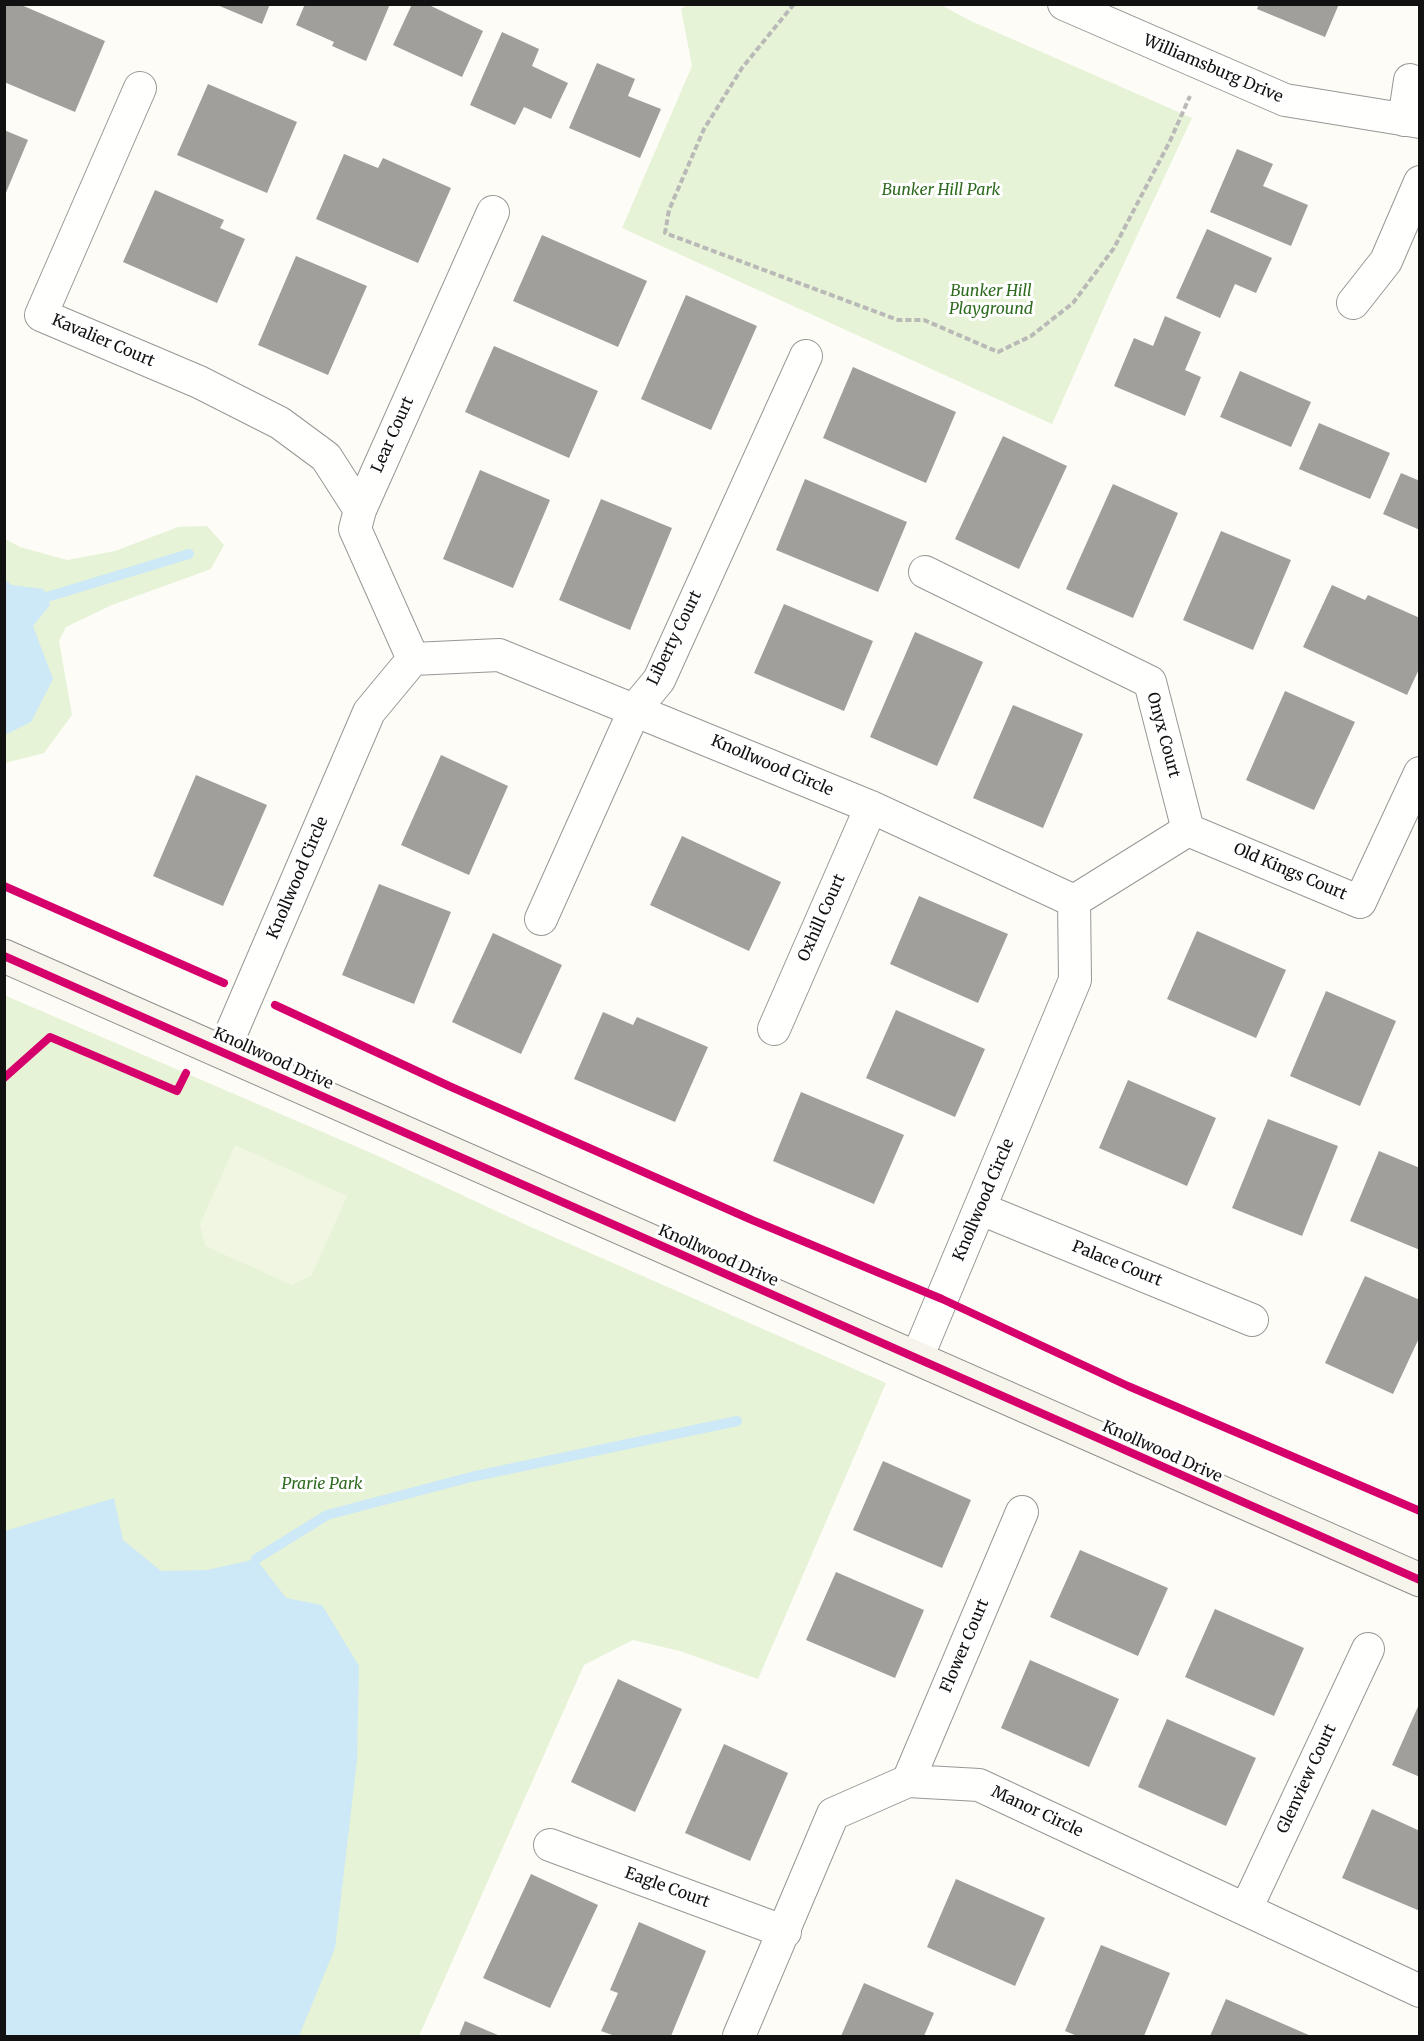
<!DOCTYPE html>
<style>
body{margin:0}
#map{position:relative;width:1424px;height:2041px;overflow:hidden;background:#fdfcf7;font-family:Merriweather,serif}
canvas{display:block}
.frame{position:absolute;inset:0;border:6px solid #111;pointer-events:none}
</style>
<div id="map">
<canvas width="1424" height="2041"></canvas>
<div class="frame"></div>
</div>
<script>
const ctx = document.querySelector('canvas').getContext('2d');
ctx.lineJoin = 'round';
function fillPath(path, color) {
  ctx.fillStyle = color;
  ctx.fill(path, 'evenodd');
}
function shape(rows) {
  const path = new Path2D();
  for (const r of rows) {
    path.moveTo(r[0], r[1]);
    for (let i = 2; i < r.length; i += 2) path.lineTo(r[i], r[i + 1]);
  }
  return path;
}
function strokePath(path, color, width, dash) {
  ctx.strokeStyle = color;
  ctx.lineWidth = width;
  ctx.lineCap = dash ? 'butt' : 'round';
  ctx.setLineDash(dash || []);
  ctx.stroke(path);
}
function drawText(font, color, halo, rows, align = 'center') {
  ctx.font = font + ' Merriweather,serif';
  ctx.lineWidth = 6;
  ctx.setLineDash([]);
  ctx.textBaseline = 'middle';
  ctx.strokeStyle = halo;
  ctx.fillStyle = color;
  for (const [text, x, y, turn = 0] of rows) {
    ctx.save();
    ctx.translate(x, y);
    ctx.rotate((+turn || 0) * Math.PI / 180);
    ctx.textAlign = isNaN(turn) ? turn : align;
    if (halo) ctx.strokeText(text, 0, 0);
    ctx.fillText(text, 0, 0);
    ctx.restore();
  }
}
const green = shape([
 [688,5,941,5,971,21,1192,118,1113,287,1052,424,622,228,692,66,681,9],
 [207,526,224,545,211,569,112,605,66,627,59,641,72,715,44,753,5,763,5,539,20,547,67,560,115,551,178,527],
 [4,995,376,1155,522,1223,886,1383,758,1679,680,1651,633,1640,584,1665,419,2036,5,2036]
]);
const pitch = shape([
 [235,1145,347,1196,312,1275,292,1285,205,1246,200,1224]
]);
const water = shape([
 [4,578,11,585,44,589,50,605,33,626,53,679,31,722,5,735],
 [114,1498,123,1540,161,1571,207,1570,256,1559,286,1598,322,1605,359,1666,357,1760,335,1948,299,2036,5,2036,5,1531]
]);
const stream = shape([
 [47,597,189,554],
 [256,1559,327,1515,471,1477,737,1421]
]);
const building = shape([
 [4,4,19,4,105,41,75,112,4,82],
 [215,4,270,4,262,24],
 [305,4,390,4,366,61,332,46,334,42,296,25],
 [412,4,427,4,483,31,462,77,393,45],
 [1259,4,1339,4,1325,37,1257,9],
 [502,32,539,49,532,66,568,83,551,119,524,107,515,125,470,105],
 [597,63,635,79,628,96,661,109,640,158,569,128],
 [208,84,297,122,267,193,177,155],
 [4,130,28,140,5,195,4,195],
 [1237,149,1273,164,1263,186,1308,205,1291,246,1210,212],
 [344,154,378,168,383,158,451,188,418,263,316,219],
 [155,190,224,220,220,228,245,239,217,303,123,262],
 [1207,229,1272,258,1256,293,1235,284,1220,318,1176,298],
 [542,235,647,281,618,347,513,301],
 [296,256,367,286,328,375,258,345],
 [686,295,757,326,711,430,641,399],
 [1165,316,1201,332,1185,370,1201,377,1185,416,1114,386,1134,338,1153,346],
 [494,346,598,391,569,458,465,412],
 [853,367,956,412,926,483,823,438],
 [1240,371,1311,402,1291,447,1220,417],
 [1319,423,1390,453,1370,499,1299,469],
 [1003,436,1067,466,1019,569,955,539],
 [480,470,550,500,513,588,443,559],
 [1401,473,1420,481,1420,530,1383,514],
 [805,479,907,522,878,592,776,550],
 [1113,484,1178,513,1133,618,1066,589],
 [601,499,672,528,630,630,559,600],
 [1221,531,1291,560,1253,650,1183,620],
 [1332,585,1365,600,1368,595,1420,618,1420,667,1407,695,1303,647],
 [784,604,873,641,844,711,754,673],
 [915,632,983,662,937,766,870,737],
 [1285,691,1355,722,1314,810,1246,780],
 [1013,705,1083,734,1043,828,973,798],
 [441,755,508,786,469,875,401,845],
 [196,775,267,805,223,906,153,876],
 [682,836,781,882,749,951,650,905],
 [379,884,451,912,414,1004,342,975],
 [919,896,1008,934,978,1003,890,964],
 [1197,931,1286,970,1256,1038,1167,999],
 [493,933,562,965,521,1054,452,1022],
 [1326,991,1396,1021,1360,1106,1290,1076],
 [896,1010,985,1049,955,1117,866,1078],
 [603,1012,633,1025,637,1017,708,1047,675,1122,574,1079],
 [1128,1080,1216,1118,1187,1186,1099,1148],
 [801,1092,904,1135,874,1204,773,1161],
 [1268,1119,1338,1146,1302,1236,1232,1208],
 [1379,1151,1420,1168,1420,1250,1350,1221],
 [1365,1276,1420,1300,1420,1336,1393,1394,1325,1363],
 [883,1461,971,1500,942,1568,853,1530],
 [1080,1550,1168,1588,1138,1656,1050,1617],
 [836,1572,924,1610,895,1678,806,1640],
 [1215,1609,1304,1648,1274,1716,1185,1677],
 [1030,1660,1119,1699,1089,1767,1001,1728],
 [618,1679,682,1709,635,1812,571,1782],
 [1420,1702,1420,1777,1392,1765],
 [1167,1719,1256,1758,1226,1826,1138,1787],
 [724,1744,788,1773,750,1861,685,1833],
 [1372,1809,1420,1831,1420,1911,1342,1878],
 [531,1874,598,1905,550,2008,483,1978],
 [956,1879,1045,1918,1015,1986,927,1947],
 [639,1922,706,1951,671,2036,615,2036,601,2031,618,1993,610,1990],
 [1101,1945,1170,1973,1144,2036,1077,2036,1065,2031],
 [864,1983,934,2013,924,2036,841,2036],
 [1226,1999,1311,2036,1210,2036],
 [465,2021,500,2036,459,2036]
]);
const path = shape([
 [794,4,742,68,704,129,669,210,665,233,898,320,924,320,998,352,1031,336,1073,303,1114,248,1170,141,1190,96],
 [1416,1510,1420,1509]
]);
const street = shape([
 [1064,4,1285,100,1420,122],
 [140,88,41,315,199,382,280,423,326,457,360,510],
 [1404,120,1410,80],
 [1353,303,1386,261,1420,182],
 [925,572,1150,682,1188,830],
 [413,659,355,529,360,510,493,212],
 [1188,830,1360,902,1420,773],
 [1074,901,1188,830],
 [541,919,635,709,659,680,806,356],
 [774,1029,871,807],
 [223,1052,369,712,413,659,499,655,871,807,1074,901],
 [981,1209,1252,1320],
 [917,1358,1075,980,1074,901],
 [908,1781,1022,1512],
 [550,1845,785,1932],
 [1246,1909,1368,1649],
 [739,2036,833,1814,908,1781,979,1785,1420,1991]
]);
const secondary = shape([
 [4,956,1420,1580]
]);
const cycleway = shape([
 [4,886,224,983],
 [4,956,1420,1580],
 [275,1005,449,1086,752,1220,942,1299,1128,1386,1420,1511],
 [4,1078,50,1037,177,1091,186,1073]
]);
const streetNames = [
 ["Williamsburg Drive",1213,69,23],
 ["Kavalier Court",103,341,23],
 ["Lear Court",393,435,-66],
 ["Liberty Court",675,638,-64],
 ["Onyx Court",1163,735,75],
 ["Knollwood Circle",772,766,23],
 ["Old Kings Court",1290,872,23],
 ["Knollwood Circle",298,878,-67],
 ["Oxhill Court",822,918,-66],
 ["Knollwood Drive",273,1059,24],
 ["Knollwood Circle",984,1200,-67],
 ["Knollwood Drive",718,1256,24],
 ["Palace Court",1117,1264,22],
 ["Knollwood Drive",1162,1452,24],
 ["Flower Court",965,1646,-67],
 ["Glenview Court",1307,1779,-65],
 ["Manor Circle",1037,1812,25],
 ["Eagle Court",667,1888,20]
];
const parkNames = [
 ["Bunker Hill Park",941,190],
 ["Bunker Hill",991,291],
 ["Playground",991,309],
 ["Prarie Park",322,1484]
];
fillPath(green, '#e7f3d7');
fillPath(pitch, '#f0f6e1');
fillPath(water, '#cde8f7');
strokePath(stream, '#cde8f7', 10);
fillPath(building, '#a19f9c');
strokePath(street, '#979795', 34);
strokePath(secondary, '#8e8d8b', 35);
strokePath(path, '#b9b9b8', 4, [6, 3]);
strokePath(street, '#fffffe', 32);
strokePath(secondary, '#f6f4eb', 33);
strokePath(cycleway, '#d6006c', 8);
drawText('16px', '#111', '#fff', streetNames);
drawText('italic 16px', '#2f6b1f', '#fff', parkNames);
</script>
